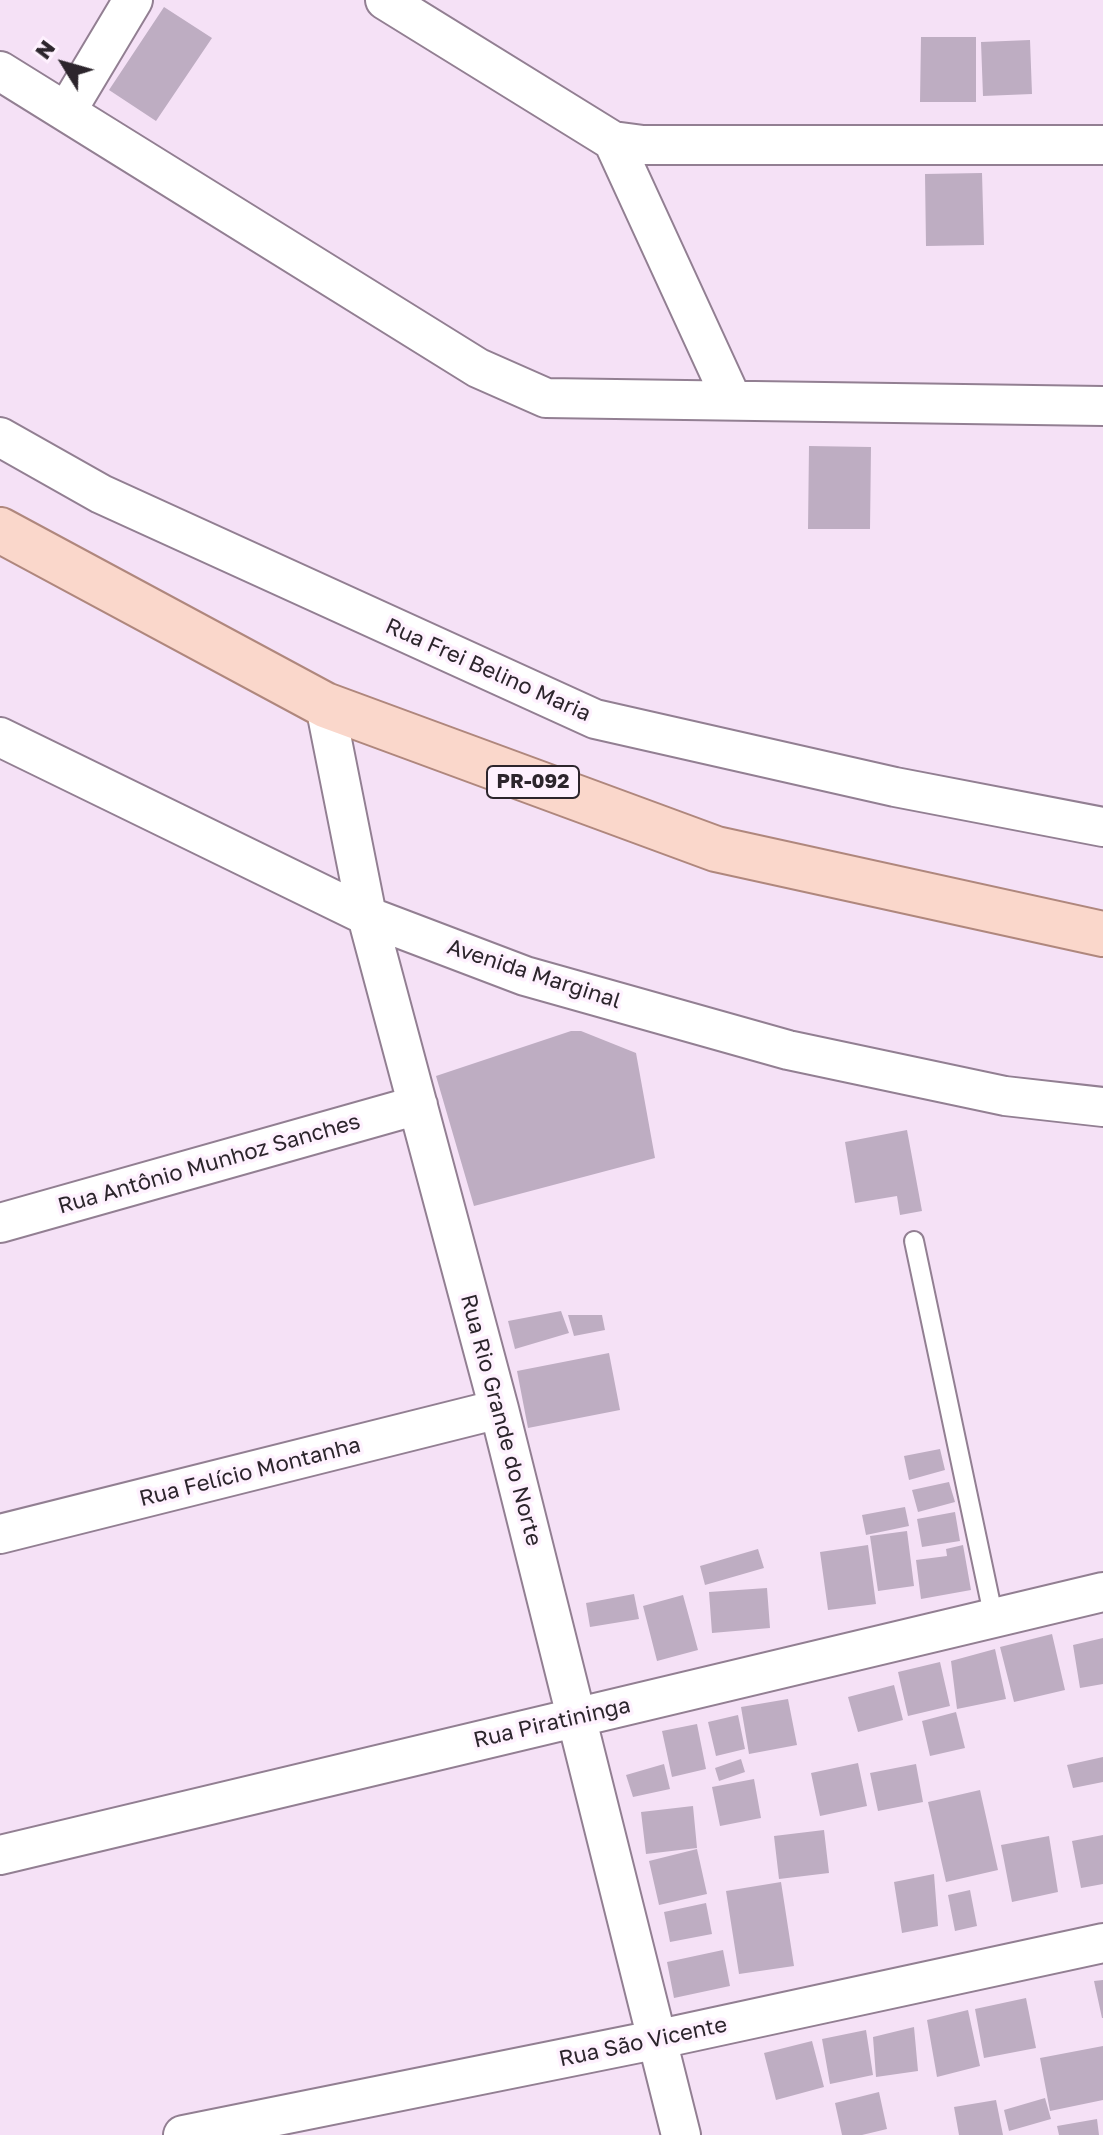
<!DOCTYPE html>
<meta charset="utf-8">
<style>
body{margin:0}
#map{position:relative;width:1103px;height:2135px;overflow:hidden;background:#f5e1f6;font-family:"Golos Text",sans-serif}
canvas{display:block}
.north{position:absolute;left:24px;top:24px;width:80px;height:80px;-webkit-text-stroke:6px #fef1fe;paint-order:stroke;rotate:307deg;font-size:22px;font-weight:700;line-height:32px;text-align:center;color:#2c252c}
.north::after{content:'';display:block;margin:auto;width:28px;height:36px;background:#2c252c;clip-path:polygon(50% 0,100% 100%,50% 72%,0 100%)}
</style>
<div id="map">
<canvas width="1103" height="2135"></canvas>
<div class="north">N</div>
</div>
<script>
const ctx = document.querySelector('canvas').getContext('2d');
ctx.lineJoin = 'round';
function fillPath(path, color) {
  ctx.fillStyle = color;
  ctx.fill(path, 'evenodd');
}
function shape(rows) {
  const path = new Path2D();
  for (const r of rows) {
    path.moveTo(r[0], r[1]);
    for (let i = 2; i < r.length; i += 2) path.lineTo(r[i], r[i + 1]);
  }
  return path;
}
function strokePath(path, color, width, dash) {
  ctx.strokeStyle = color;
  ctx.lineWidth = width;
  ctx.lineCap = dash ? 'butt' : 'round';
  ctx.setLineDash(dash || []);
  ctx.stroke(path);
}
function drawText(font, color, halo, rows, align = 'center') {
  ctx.font = font + ' "Golos Text",sans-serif';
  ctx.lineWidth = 7;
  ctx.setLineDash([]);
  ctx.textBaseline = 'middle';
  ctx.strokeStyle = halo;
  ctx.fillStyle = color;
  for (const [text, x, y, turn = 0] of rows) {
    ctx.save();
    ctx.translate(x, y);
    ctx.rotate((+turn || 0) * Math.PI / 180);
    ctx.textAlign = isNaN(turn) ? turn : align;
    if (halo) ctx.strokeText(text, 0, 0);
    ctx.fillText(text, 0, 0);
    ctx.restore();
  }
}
const building = shape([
 [164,7,212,38,156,121,109,90],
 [921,37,976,37,976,102,920,102],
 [1030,40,1032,94,983,96,981,42],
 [982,173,984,245,926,246,925,174],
 [809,446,871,447,870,529,808,529],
 [571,1031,581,1031,636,1053,655,1158,474,1206,436,1076],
 [907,1130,922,1211,900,1215,897,1196,855,1203,845,1142],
 [561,1311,569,1333,515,1349,508,1321],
 [568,1315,602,1315,605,1330,574,1336],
 [609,1353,620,1410,528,1428,517,1371],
 [940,1449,945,1470,909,1480,904,1456],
 [949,1482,955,1502,918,1512,912,1490],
 [905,1507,909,1526,866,1535,862,1515],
 [955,1512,960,1541,922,1547,917,1519],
 [907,1531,914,1586,878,1591,870,1536],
 [868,1545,876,1604,828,1610,820,1552],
 [963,1545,971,1590,921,1599,916,1560,947,1556,946,1549],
 [758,1549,764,1568,705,1585,700,1566],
 [767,1588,770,1628,712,1633,709,1592],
 [634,1594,639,1619,590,1627,586,1603],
 [683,1595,698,1650,657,1661,643,1606],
 [1052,1634,1065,1690,1014,1702,1000,1647],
 [1103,1638,1103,1684,1080,1688,1073,1645],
 [995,1649,1006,1699,957,1709,951,1661],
 [940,1662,950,1706,908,1716,898,1672],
 [894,1685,903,1720,858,1732,848,1697],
 [788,1699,797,1745,749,1754,741,1707],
 [956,1712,965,1748,930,1756,922,1721],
 [738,1715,745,1749,716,1756,708,1722],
 [697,1724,706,1769,672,1777,662,1731],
 [1103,1757,1103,1782,1073,1788,1067,1765],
 [741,1759,745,1772,719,1781,715,1768],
 [858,1763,867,1806,820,1816,811,1773],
 [664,1764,670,1789,633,1797,626,1775],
 [916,1764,923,1802,878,1811,870,1773],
 [754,1779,761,1818,720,1826,712,1787],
 [980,1790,998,1870,946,1882,928,1802],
 [693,1806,697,1848,646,1854,641,1812],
 [824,1830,829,1873,779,1879,774,1836],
 [1103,1835,1103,1884,1081,1888,1072,1841],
 [1049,1836,1058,1892,1012,1902,1001,1845],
 [697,1849,707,1894,659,1905,649,1861],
 [934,1874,938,1926,902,1933,894,1882],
 [781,1882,794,1966,739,1974,726,1891],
 [970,1890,977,1926,955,1931,948,1895],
 [706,1903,712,1934,670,1942,664,1912],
 [723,1950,730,1986,674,1998,667,1962],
 [1103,1980,1103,2018,1102,2018,1094,1981],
 [1026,1998,1036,2048,984,2058,975,2009],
 [968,2010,980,2066,937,2077,927,2020],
 [914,2027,918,2071,876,2077,873,2037],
 [866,2030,873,2075,830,2084,822,2039],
 [812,2041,824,2087,776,2100,764,2053],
 [1103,2046,1103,2100,1050,2111,1040,2058],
 [879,2092,887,2129,862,2135,842,2135,835,2103],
 [1045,2098,1051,2119,1009,2131,1004,2110],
 [996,2100,1003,2135,959,2135,954,2107],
 [1097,2119,1099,2135,1059,2135,1057,2126]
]);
const lane = shape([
 [914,1241,994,1619]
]);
const street = shape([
 [385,0,613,141,643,145,1103,145],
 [0,71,478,368,546,398,1103,406],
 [66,112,133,0],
 [613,141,732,400],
 [0,437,101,494,595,719,895,787,1103,827],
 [325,705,367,916,499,1409,681,2135],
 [0,737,367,916,525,976,788,1050,1005,1096,1103,1107],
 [0,1223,418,1105],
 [0,1534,499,1409],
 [0,1855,1103,1592],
 [183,2135,659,2039,1103,1943]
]);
const primary = shape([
 [0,530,325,705,716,849,1103,934]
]);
const shields = [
 [533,782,92]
];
const shieldNames = [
 ["PR-092",533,782]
];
const streetNames = [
 ["Rua Frei Belino Maria",488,670,24],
 ["Avenida Marginal",534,974,18],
 ["Rua Antônio Munhoz Sanches",209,1164,-16],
 ["Rua Rio Grande do Norte",501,1420,75],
 ["Rua Felício Montanha",250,1472,-14],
 ["Rua Piratininga",552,1723,-13],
 ["Rua São Vicente",643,2042,-12]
];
fillPath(building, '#beadc2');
strokePath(lane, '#927f92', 22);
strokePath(street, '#927f92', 42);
strokePath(primary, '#af877d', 48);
strokePath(lane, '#fff', 18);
strokePath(street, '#fff', 38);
strokePath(primary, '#fad7cb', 44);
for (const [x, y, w] of shields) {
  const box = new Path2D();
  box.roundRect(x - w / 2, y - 16, w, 32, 6);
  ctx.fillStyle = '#fef1fe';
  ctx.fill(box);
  strokePath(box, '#2c252c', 2);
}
drawText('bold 20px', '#2c252c', null, shieldNames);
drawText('22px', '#2c252c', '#fef1fe', streetNames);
</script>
